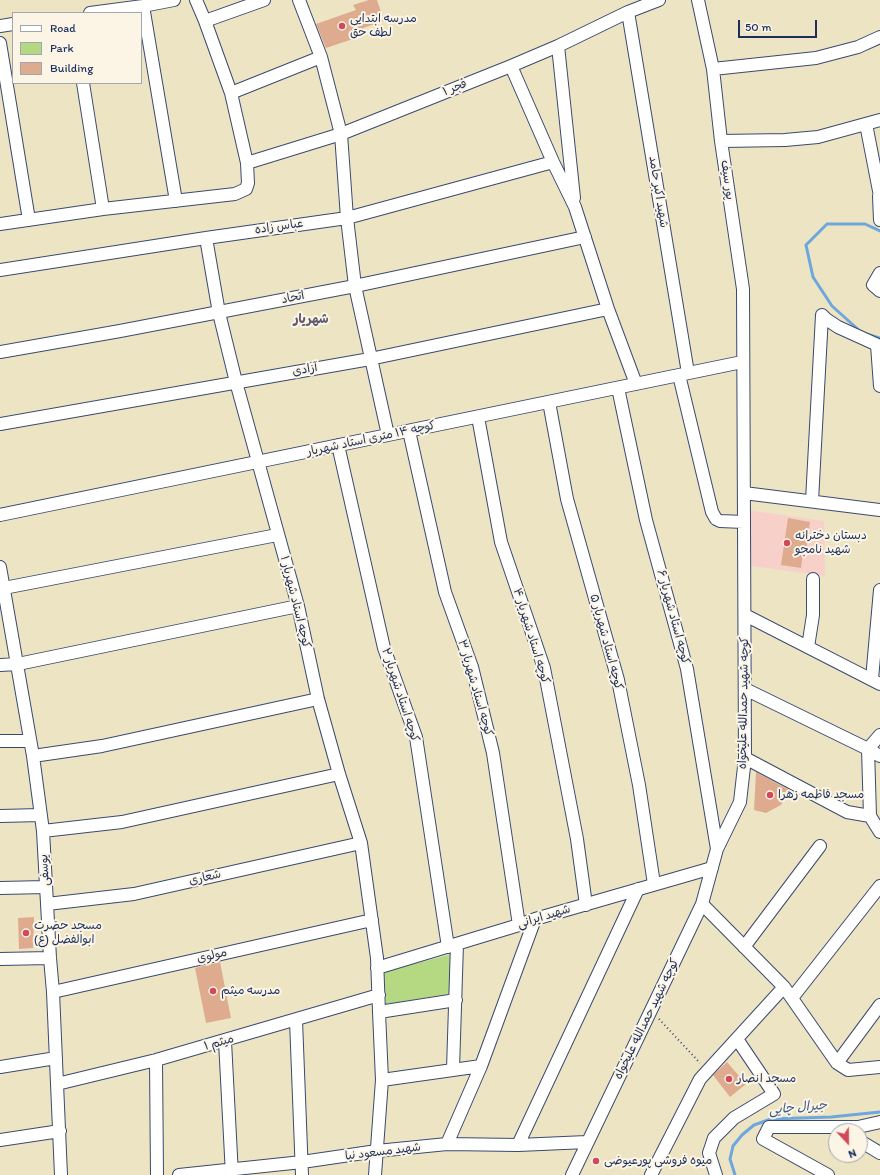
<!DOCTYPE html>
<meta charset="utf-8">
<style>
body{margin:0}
#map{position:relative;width:880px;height:1175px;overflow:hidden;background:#ede4c4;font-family:Itim,sans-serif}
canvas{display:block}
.legend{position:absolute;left:12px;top:12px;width:130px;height:72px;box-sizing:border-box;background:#fcf5e5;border:1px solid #a2a6af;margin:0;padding:5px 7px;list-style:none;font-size:12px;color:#1b2f5e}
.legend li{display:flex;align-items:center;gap:8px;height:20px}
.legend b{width:20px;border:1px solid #a2a6af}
.north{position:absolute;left:828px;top:1123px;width:40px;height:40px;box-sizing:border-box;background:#fcf5e5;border:1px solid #a2a6af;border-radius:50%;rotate:158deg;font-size:11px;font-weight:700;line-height:16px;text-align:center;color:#1b2f5e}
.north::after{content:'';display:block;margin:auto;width:14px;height:18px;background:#d1495b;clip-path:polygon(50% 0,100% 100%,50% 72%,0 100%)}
.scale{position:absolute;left:738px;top:20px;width:79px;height:18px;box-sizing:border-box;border:2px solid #1b2f5e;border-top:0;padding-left:5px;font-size:12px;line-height:14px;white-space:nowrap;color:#1b2f5e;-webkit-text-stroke:3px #fcf5e5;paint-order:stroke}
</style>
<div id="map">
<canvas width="880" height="1175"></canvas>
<ul class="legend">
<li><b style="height:5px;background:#fff"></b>Road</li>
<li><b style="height:11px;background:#b4d982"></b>Park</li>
<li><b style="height:11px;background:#deab8f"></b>Building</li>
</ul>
<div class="north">N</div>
<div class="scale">50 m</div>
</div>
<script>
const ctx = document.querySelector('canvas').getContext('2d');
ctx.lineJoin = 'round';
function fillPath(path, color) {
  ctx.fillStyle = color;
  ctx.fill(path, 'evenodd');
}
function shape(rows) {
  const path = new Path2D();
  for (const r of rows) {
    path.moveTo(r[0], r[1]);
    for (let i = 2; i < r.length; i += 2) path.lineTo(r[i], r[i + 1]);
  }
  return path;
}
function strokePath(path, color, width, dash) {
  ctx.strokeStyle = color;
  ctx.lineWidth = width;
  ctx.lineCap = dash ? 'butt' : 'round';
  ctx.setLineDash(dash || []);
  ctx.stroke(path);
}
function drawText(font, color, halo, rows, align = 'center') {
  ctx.font = font + ' Itim,"Playpen Sans Arabic",sans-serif';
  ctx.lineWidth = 4;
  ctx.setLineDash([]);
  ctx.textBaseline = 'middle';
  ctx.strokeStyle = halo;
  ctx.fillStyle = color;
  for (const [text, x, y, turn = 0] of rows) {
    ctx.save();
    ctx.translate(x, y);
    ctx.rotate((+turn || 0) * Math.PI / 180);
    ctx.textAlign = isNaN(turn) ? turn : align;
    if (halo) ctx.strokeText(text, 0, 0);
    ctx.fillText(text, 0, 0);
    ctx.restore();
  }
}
const built = shape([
 [748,510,824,521,825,576,751,566]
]);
const green = shape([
 [452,954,455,993,386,1004,384,972]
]);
const stream = shape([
 [861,332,832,306,813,277,806,245,827,224,865,224,880,231],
 [866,334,880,338],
 [735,1175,730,1159,733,1146,742,1135,754,1125,771,1119,831,1117,880,1112]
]);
const building = shape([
 [369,0,377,0,384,21,363,28,365,35,326,48,316,24,356,10,353,5],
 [788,518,810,522,806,551,803,551,801,568,781,565],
 [756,772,789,790,781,805,766,813,754,810],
 [34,917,33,948,19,949,18,918],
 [220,962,231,1018,206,1023,195,968],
 [727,1062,746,1084,730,1097,713,1075]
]);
const path = shape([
 [659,1019,700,1063]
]);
const minor = shape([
 [299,0,321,57,341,134,347,218,355,286,388,435],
 [143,6,176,201],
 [628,12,688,373],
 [90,13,143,6,174,0],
 [205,21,264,0],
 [0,26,13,24],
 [0,43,29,220],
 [558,46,574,198],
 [511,66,553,162,575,207,608,309,636,384],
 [713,69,816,58,858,47,880,37],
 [83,83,103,209],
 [231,93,321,57],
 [866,124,880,196],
 [721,141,785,140,818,137,880,120],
 [247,163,341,134,511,66,558,46,628,12,659,0],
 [879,196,880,220],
 [0,224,103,209,235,194,246,189,248,183,247,163,231,93,205,21,196,0],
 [206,238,219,313,236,382,298,606,318,699,339,774,361,843,377,958,379,1012,382,1080,375,1175],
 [0,270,206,238,347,218,553,162],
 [880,273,873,285,880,291],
 [822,315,826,319,838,327,880,346],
 [877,345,880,386],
 [0,352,120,331,355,286,585,237],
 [679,375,712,512,716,519,720,521,744,522],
 [618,388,646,520,687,669,717,849],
 [549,402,567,499,618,680,639,785,654,884],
 [478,417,501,542,544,668,577,839,586,905],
 [0,424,370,359,608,309],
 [409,431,445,592,472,667,493,753,519,925],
 [338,445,384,648,416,737,448,947],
 [744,493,880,510],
 [812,501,822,315],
 [0,515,742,362],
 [0,567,33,756,43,831,50,958,53,992,61,1175],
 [4,588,277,535],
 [745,615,880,684],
 [808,647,813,615,813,579],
 [0,665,18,664,298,606],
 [872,679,880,590],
 [745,689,868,749,880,756],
 [880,735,868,749,870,816,880,832],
 [0,741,30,741],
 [33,756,102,746,318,699],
 [745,758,847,812,870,816],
 [0,816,41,815],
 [43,831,122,822,339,774],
 [0,888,46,887],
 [47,904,134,894,361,843],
 [702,904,784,987,837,1063,848,1070,880,1067],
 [744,947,820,846],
 [0,959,50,958],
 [377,968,519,925,535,919,712,868],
 [53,992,372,920],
 [792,998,880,886],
 [379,1012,456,1000],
 [296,1020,302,1175],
 [225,1041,232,1175],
 [156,1060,157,1175],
 [837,1063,880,1005],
 [0,1067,56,1058],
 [453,1069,457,944],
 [382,1080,481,1066],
 [57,1084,156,1060,379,995],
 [0,1140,60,1131],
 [860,1141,880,1153],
 [447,1144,481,1066,535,919],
 [518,1145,638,889],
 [179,1175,302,1162,377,1151,447,1144,518,1145,587,1142],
 [572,1175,702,904,717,849,740,802,745,758,743,289,721,141,713,69,698,0],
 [651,1175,700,1079,784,987],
 [716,1175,709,1153,714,1138,734,1118,774,1094,737,1039],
 [828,1175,763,1139,769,1127,858,1127,880,1122]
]);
const markers = [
 [342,26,4,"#d1495b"],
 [787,543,4,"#d1495b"],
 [770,795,4,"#d1495b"],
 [26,933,4,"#d1495b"],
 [213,991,4,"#d1495b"],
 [729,1079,4,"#d1495b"],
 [596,1161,4,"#d1495b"]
];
const poiNames = [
 ["مدرسه ابتدایی",350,19],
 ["لطف حق",350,33],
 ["دبستان دخترانه",795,536],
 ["شهید نامجو",795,550],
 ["مسجد فاطمه زهرا",778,795],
 ["مسجد حضرت",34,926],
 ["ابوالفضل (ع)",34,940],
 ["مدرسه میثم",221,991],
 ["مسجد انصار",737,1079],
 ["میوه فروشی پورعیوضی",604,1161]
];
const streetNames = [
 ["فجر ۱",455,88,-22],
 ["پور سیف",727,180,82],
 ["شهید اکبر حامد",658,192,81],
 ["عباس زاده",279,227,-8],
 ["اتحاد",293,298,-11],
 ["آزادی",305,370,-10],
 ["کوچه ۱۴ متری استاد شهریار",371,439,-12],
 ["کوچه استاد شهریار ۱",295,602,76],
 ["کوچه استاد شهریار ۶",673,617,75],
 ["کوچه استاد شهریار ۴",531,636,73],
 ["کوچه استاد شهریار ۵",606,642,75],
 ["کوچه استاد شهریار ۳",475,688,74],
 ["کوچه استاد شهریار ۲",400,695,72],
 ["کوچه شهید حمدالله علیخواه",744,703,-89],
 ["یوسفی",45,870,-93],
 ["شعاری",205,878,-13],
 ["شهید ایرانی",544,917,-17],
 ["مولوی",212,956,-13],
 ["کوچه شهید حمدالله علیخواه",647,1019,-64],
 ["میثم ۱",219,1043,-16],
 ["شهید مسعود نیا",383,1152,-7]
];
const neighbourhoodNames = [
 ["شهریار",311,320]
];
const waterNames = [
 ["جیرال چایی",798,1108,-5]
];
fillPath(built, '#f7d1c9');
fillPath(green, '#b4d982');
strokePath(stream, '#6ea7dd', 3);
fillPath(building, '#deab8f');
strokePath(minor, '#3a4a6d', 14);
strokePath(path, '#3a4a6d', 2, [1, 3]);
strokePath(minor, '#fff', 12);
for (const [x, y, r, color] of markers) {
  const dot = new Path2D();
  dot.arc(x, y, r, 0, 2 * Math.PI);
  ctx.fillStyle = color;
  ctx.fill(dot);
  strokePath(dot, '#fcf5e5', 1.5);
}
drawText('12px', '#1b2f5e', '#fcf5e5', poiNames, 'left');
drawText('12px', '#1b2f5e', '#fcf5e5', streetNames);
drawText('bold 13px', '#5f5a6f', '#fcf5e5', neighbourhoodNames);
drawText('italic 13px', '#38598a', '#fcf5e5', waterNames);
</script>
